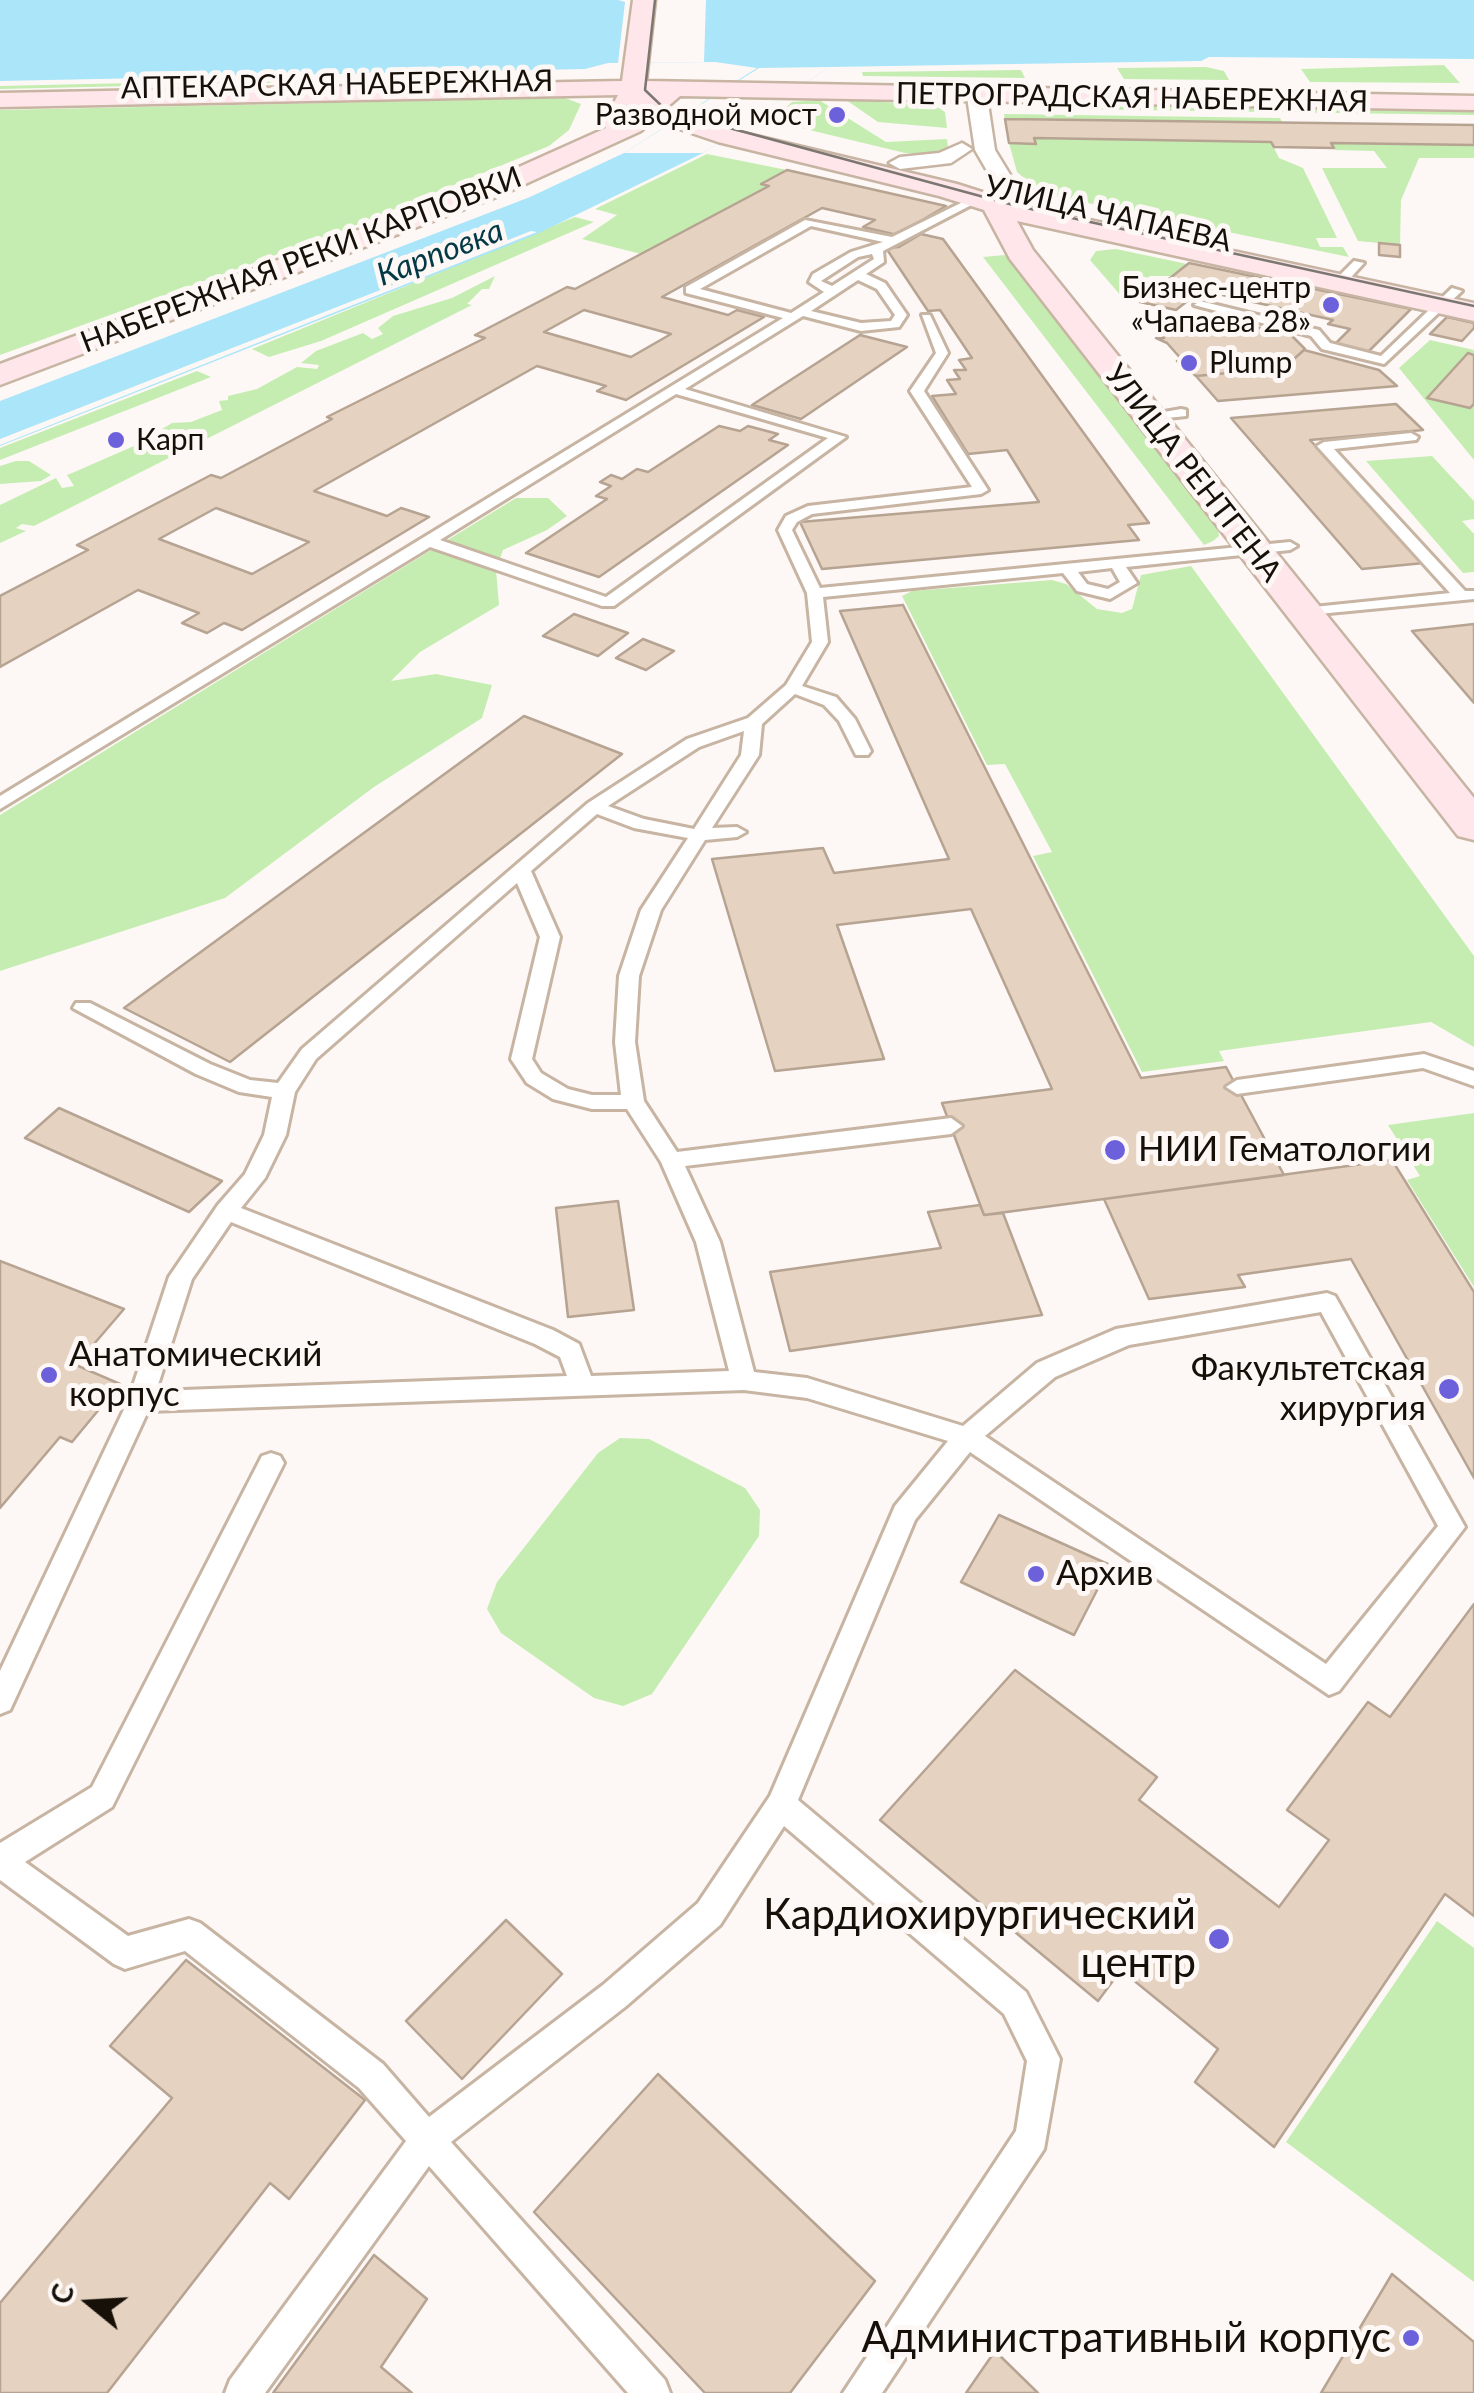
<!DOCTYPE html>
<meta charset="utf-8">
<style>
body{margin:0}
#map{position:relative;width:1474px;height:2393px;overflow:hidden;background:#fdf8f5;font-family:Lato,sans-serif}
canvas{display:block}
.north{position:absolute;left:40px;top:2253px;width:100px;height:100px;-webkit-text-stroke:8px #fdf8f5;paint-order:stroke;rotate:288deg;font-size:28px;font-weight:700;line-height:40px;text-align:center;color:#161009}
.north::after{content:'';display:block;margin:auto;width:35px;height:45px;background:#161009;clip-path:polygon(50% 0,100% 100%,50% 72%,0 100%)}
</style>
<div id="map">
<canvas width="1474" height="2393"></canvas>
<div class="north">С</div>
</div>
<script>
const ctx = document.querySelector('canvas').getContext('2d');
ctx.lineJoin = 'round';
function fillPath(path, color) {
  ctx.fillStyle = color;
  ctx.fill(path, 'evenodd');
}
function shape(rows) {
  const path = new Path2D();
  for (const r of rows) {
    path.moveTo(r[0], r[1]);
    for (let i = 2; i < r.length; i += 2) path.lineTo(r[i], r[i + 1]);
  }
  return path;
}
function strokePath(path, color, width, dash) {
  ctx.strokeStyle = color;
  ctx.lineWidth = width;
  ctx.lineCap = dash ? 'butt' : 'round';
  ctx.setLineDash(dash || []);
  ctx.stroke(path);
}
function drawText(font, color, halo, rows, align = 'center') {
  ctx.font = font + ' Lato,sans-serif';
  ctx.lineWidth = 10;
  ctx.setLineDash([]);
  ctx.textBaseline = 'middle';
  ctx.strokeStyle = halo;
  ctx.fillStyle = color;
  for (const [text, x, y, turn = 0] of rows) {
    ctx.save();
    ctx.translate(x, y);
    ctx.rotate((+turn || 0) * Math.PI / 180);
    ctx.textAlign = isNaN(turn) ? turn : align;
    if (halo) ctx.strokeText(text, 0, 0);
    ctx.fillText(text, 0, 0);
    ctx.restore();
  }
}
const green = shape([
 [1444,65,1460,83,1310,82,1301,69],
 [1206,67,1224,71,1229,80,1124,79,1117,68],
 [1021,70,1025,78,863,76,862,72],
 [309,79,308,82,0,89,0,86],
 [565,98,581,104,569,130,549,146,339,232,0,355,0,110],
 [819,100,886,142,947,139,948,147,932,154,905,153,797,127,783,110,792,102],
 [846,100,935,105,945,112,947,128,878,122],
 [1061,104,1474,109,1474,115,1063,109],
 [1004,114,1280,118,1282,122,1005,119],
 [1034,138,1271,142,1279,158,1303,168,1337,238,1316,238,1320,247,1343,247,1349,257,1054,196,1038,190,1017,172,1009,143,1035,144],
 [1331,143,1474,145,1474,158,1419,158,1401,200,1400,245,1358,241,1322,168,1387,168,1374,151,1335,150],
 [707,154,787,170,762,184,769,186,641,254,582,239,617,215,595,209],
 [575,217,594,222,321,341,269,357,252,349],
 [1116,249,1187,264,1172,276,1150,276,1122,297,1090,260,1096,251],
 [1005,255,1218,529,1219,536,1213,541,1204,545,983,257],
 [495,276,489,289,482,289,467,304,472,305,34,526,22,524,16,528,26,531,0,543,0,505,56,478,62,488,74,486,67,475,72,473,134,446,172,423,191,422,222,410,219,401,228,400,228,396,257,389,297,367,317,369,319,365,301,363,316,351,363,333,372,339,383,334,378,328,393,316,452,298],
 [1430,340,1474,350,1474,460,1399,368],
 [197,371,211,377,0,460,0,448],
 [1432,456,1474,501,1474,519,1462,521,1474,534,1474,572,1463,573,1366,461],
 [16,461,29,461,51,475,41,481,0,484,0,466],
 [516,498,548,498,567,516,547,530,503,550,496,570,499,605,420,652,391,681,436,674,492,685,482,718,374,787,225,898,0,971,0,815],
 [1191,566,1474,956,1474,1047,1431,1022,1219,1051,1224,1061,1142,1072,1033,856,1052,852,1005,764,987,765,902,596,912,591,1052,580,1066,584,1097,609,1122,613,1132,609,1141,575],
 [1474,1113,1474,1287,1407,1180,1420,1176,1388,1125],
 [620,1438,649,1439,745,1488,760,1510,759,1536,652,1694,623,1706,594,1698,501,1633,487,1609,497,1582,598,1453],
 [1437,1921,1474,1948,1474,2282,1286,2142]
]);
const water = shape([
 [0,0,1474,0,1474,59,1209,57,1201,61,829,67,703,153,535,235,0,446,0,401,530,197,624,153,757,68,715,62,608,63,585,69,0,81]
]);
const pier = shape([
 [618,0,706,0,704,62,618,63,625,2],
 [829,67,703,153,624,153,759,68],
 [531,231,537,232,0,445,0,439]
]);
const building = shape([
 [1005,119,1474,125,1474,145,1331,143,1334,148,1274,147,1271,142,1034,138,1036,144,1009,143,1005,119],
 [787,170,946,206,897,235,863,227,875,220,822,208,662,297,728,315,737,310,764,317,626,400,597,391,606,386,537,366,314,491,387,516,401,508,429,517,242,630,224,623,207,633,182,623,199,613,138,590,0,667,0,596,88,550,77,545,211,475,221,478,332,419,327,417,485,338,475,335,567,287,575,289,769,186,761,184,787,170],
 [584,310,671,334,631,357,544,332,584,310],
 [216,508,309,542,252,574,159,539,216,508],
 [921,234,943,239,1149,523,1128,525,1139,540,822,569,800,522,1039,502,1007,450,968,454,932,396,956,394,947,380,960,379,954,370,966,370,959,360,972,358,940,310,928,311,886,248,899,247,921,234],
 [1379,243,1400,245,1400,257,1379,255,1379,243],
 [1189,263,1411,309,1367,353,1333,346,1350,329,1328,324,1333,320,1218,294,1213,299,1195,295,1176,310,1140,302,1189,263],
 [1213,317,1291,335,1305,349,1275,376,1239,372,1196,376,1177,361,1183,361,1167,343,1156,338,1164,338,1154,328,1205,323,1213,317],
 [1447,317,1474,323,1474,328,1462,341,1430,334,1447,317],
 [860,335,907,347,801,419,752,405,860,335],
 [1304,350,1379,370,1397,386,1218,401,1196,376,1239,372,1275,376,1304,350],
 [1468,353,1474,355,1474,404,1470,408,1427,398,1468,353],
 [1396,404,1423,430,1310,440,1424,563,1362,569,1231,418,1396,404],
 [719,426,740,431,748,426,778,434,769,440,788,445,599,577,526,553,607,499,596,496,611,486,600,482,611,475,622,479,637,469,648,472,719,426],
 [903,605,1141,1078,1226,1067,1284,1175,984,1215,942,1103,1052,1089,971,909,837,925,884,1059,775,1071,712,859,823,848,834,873,949,859,840,611,903,605],
 [574,614,628,633,598,656,543,636,574,614],
 [1474,624,1474,703,1412,631,1474,624],
 [643,639,674,651,646,670,616,658,643,639],
 [524,716,622,754,230,1062,124,1008,524,716],
 [59,1108,222,1181,189,1212,25,1138,59,1108],
 [1392,1160,1474,1292,1474,1478,1351,1259,1238,1275,1245,1287,1149,1299,1104,1199,1392,1160],
 [618,1201,634,1310,568,1317,556,1208,618,1201],
 [980,1205,984,1215,1003,1213,1042,1315,790,1351,770,1272,941,1248,928,1212,980,1205],
 [0,1261,124,1309,76,1365,120,1384,72,1442,60,1437,0,1508,0,1261],
 [999,1515,1110,1565,1074,1635,961,1582,999,1515],
 [1474,1604,1474,1916,1445,1894,1274,2147,1195,2082,1218,2049,1121,1970,1098,2001,880,1820,1015,1670,1157,1777,1139,1800,1279,1907,1329,1840,1287,1810,1368,1702,1390,1717,1474,1604],
 [506,1920,562,1974,462,2079,406,2021,506,1920],
 [186,1960,365,2100,289,2199,270,2183,107,2393,0,2393,0,2303,172,2098,110,2046,186,1960],
 [658,2074,875,2281,790,2393,705,2393,534,2212,658,2074],
 [374,2255,427,2299,381,2367,412,2393,273,2393,374,2255],
 [1392,2274,1474,2342,1474,2393,1321,2393,1392,2274],
 [995,2351,1038,2393,966,2393,995,2351]
]);
const lane = shape([
 [975,196,979,201,883,251,884,262,866,274,885,283,907,315,899,327,861,331,803,316,685,389,846,437,614,606,602,606,430,547,0,809,0,796,783,318,686,293,686,287,805,220,892,237,975,196],
 [811,226,883,242,851,252,813,274,809,282,824,292,791,313,700,289,811,226],
 [872,254,874,259,832,286,821,281,858,257,872,254],
 [858,280,877,289,895,315,891,321,861,323,811,311,858,280],
 [676,394,828,438,606,597,440,540,676,394],
 [1354,261,1364,263,1343,286,1335,286,1335,280,1354,261],
 [1452,288,1462,291,1384,364,1322,349,1311,336,1194,305,1200,301,1319,330,1330,343,1381,356,1452,288],
 [922,315,930,315,948,353,924,391,988,490,981,494,812,514,797,522,792,530,820,588,1290,542,1297,546,1290,550,1126,567,1137,583,1110,599,1077,591,1063,573,823,597,828,642,802,686,836,697,855,719,871,751,868,755,856,755,839,721,824,705,795,694,762,724,759,755,712,828,737,827,746,832,737,837,705,840,661,910,639,976,635,1042,644,1101,677,1152,951,1118,962,1126,951,1134,685,1166,720,1242,754,1372,807,1378,963,1426,1037,1363,1116,1329,1327,1293,1335,1296,1465,1527,1339,1691,1329,1695,970,1452,915,1520,798,1800,1026,1992,1060,2059,1044,2149,882,2393,843,2393,1016,2131,1027,2061,1004,2014,784,1826,720,1925,625,2007,451,2142,665,2380,670,2393,628,2393,429,2166,265,2393,225,2393,230,2380,406,2141,359,2088,185,1951,125,1969,114,1964,0,1880,0,1843,92,1787,262,1456,271,1453,280,1456,284,1463,112,1807,25,1862,128,1936,189,1919,200,1923,383,2064,429,2117,603,1985,698,1903,770,1796,895,1506,948,1441,807,1398,744,1390,148,1411,10,1710,0,1714,0,1671,128,1401,169,1277,218,1205,245,1174,264,1135,272,1097,239,1092,196,1074,73,1008,76,1003,90,1003,210,1064,250,1080,278,1083,302,1049,588,803,687,739,748,718,786,685,812,642,807,593,778,530,786,516,808,506,972,487,910,391,936,353,922,315],
 [1112,568,1120,582,1108,589,1087,584,1078,572,1112,568],
 [744,731,741,755,694,829,644,819,608,806,699,747,744,731],
 [597,814,634,828,688,838,641,910,619,976,615,1042,621,1095,592,1095,568,1089,541,1073,532,1059,560,937,531,871,597,814],
 [517,883,540,937,511,1059,527,1083,553,1099,592,1109,627,1109,661,1162,696,1242,729,1371,591,1376,579,1344,553,1330,241,1208,265,1178,286,1135,295,1092,316,1059,517,883],
 [231,1222,535,1344,560,1357,567,1376,156,1391,192,1279,231,1222],
 [1321,1312,1438,1526,1326,1664,985,1436,1055,1377,1129,1345,1321,1312],
 [1181,409,1186,410,1186,416,1149,420,1142,416,1181,409],
 [1411,433,1418,437,1416,440,1334,449,1465,591,1474,591,1474,599,1298,616,1296,613,1304,608,1450,593,1317,446,1324,442,1411,433],
 [1424,1054,1474,1071,1474,1086,1423,1068,1237,1094,1226,1087,1237,1080,1424,1054]
]);
const street = shape([
 [977,91,987,97,995,150,1034,214,1031,219,1015,219,975,150,967,97,977,91],
 [962,143,972,149,951,163,900,169,889,163,900,157,939,153,962,143]
]);
const secondary = shape([
 [633,0,655,0,646,81,1474,96,1474,110,680,96,666,108,735,131,957,184,1029,207,1474,303,1474,321,1017,221,1033,250,1474,798,1474,840,1458,836,1010,259,984,210,939,196,718,142,653,120,641,131,499,196,0,385,0,364,481,184,606,128,603,123,618,95,0,107,0,93,622,81,633,0]
]);
const tram = shape([
 [655,0,645,90,667,111,1017,206,1474,306]
]);
const markers = [
 [837,115,10,"#6c61db"],
 [1331,305,10,"#6c61db"],
 [1189,363,10,"#6c61db"],
 [116,440,10,"#6c61db"],
 [1115,1150,12,"#6c61db"],
 [49,1375,10,"#6c61db"],
 [1449,1389,12,"#6c61db"],
 [1036,1574,10,"#6c61db"],
 [1219,1939,12,"#6c61db"],
 [1411,2338,10,"#6c61db"]
];
const farStreetnames = [
 ["АПТЕКАРСКАЯ НАБЕРЕЖНАЯ",337,85,-1],
 ["ПЕТРОГРАДСКАЯ НАБЕРЕЖНАЯ",1132,98,1],
 ["УЛИЦА ЧАПАЕВА",1108,214,13],
 ["НАБЕРЕЖНАЯ РЕКИ КАРПОВКИ",301,260,-21],
 ["УЛИЦА РЕНТГЕНА",1193,473,52]
];
const farPoinames = [
 ["Разводной мост",817,115],
 ["Бизнес-центр",1311,288],
 ["«Чапаева 28»",1311,322],
 ["Plump",1209,363,"left"],
 ["Карп",136,440,"left"]
];
const farWaternames = [
 ["Карповка",440,253,-21]
];
const poiNames = [
 ["НИИ Гематологии",1138,1150],
 ["Анатомический",69,1355],
 ["корпус",69,1395],
 ["Факультетская",1426,1369,"right"],
 ["хирургия",1426,1409,"right"],
 ["Архив",1056,1574]
];
const nearPoinames = [
 ["Кардиохирургический",1196,1915],
 ["центр",1196,1963],
 ["Административный корпус",1391,2338]
];
fillPath(green, '#c5edb1');
fillPath(water, '#aae5f9');
fillPath(pier, '#fdf8f5');
fillPath(building, '#e5d2c0');
strokePath(building, '#b6a392', 2.5);
strokePath(lane, '#c7b4a2', 6);
strokePath(street, '#c7b4a2', 5);
strokePath(secondary, '#c7b4a2', 5);
fillPath(lane, '#fff');
fillPath(street, '#fff');
fillPath(secondary, '#fee6ea');
strokePath(tram, '#7d7772', 2.5);
for (const [x, y, r, color] of markers) {
  const dot = new Path2D();
  dot.arc(x, y, r, 0, 2 * Math.PI);
  ctx.fillStyle = color;
  ctx.fill(dot);
  strokePath(dot, '#fdf8f5', 4);
}
drawText('30px', '#161009', '#fdf8f5', farStreetnames);
drawText('30px', '#161009', '#fdf8f5', farPoinames, 'right');
drawText('italic 32px', '#033845', '#fdf8f5', farWaternames);
drawText('35px', '#161009', '#fdf8f5', poiNames, 'left');
drawText('42px', '#161009', '#fdf8f5', nearPoinames, 'right');
</script>
